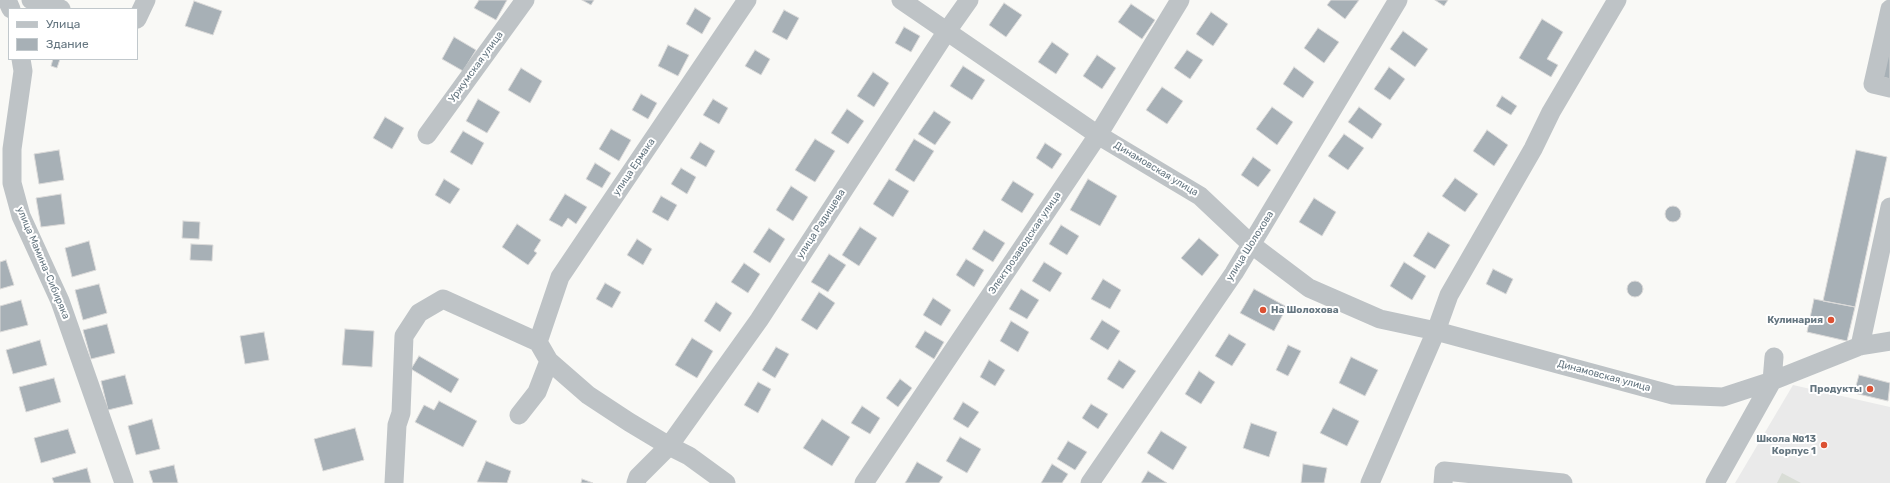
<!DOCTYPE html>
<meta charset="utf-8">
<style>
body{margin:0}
#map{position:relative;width:1890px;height:483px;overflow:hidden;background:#f9f9f6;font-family:Rubik,sans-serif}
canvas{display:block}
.legend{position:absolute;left:8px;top:8px;width:130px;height:52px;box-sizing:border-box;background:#fff;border:1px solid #c1c8cc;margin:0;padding:5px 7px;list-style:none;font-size:12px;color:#657680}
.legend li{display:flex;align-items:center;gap:8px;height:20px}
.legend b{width:20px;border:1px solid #c1c8cc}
</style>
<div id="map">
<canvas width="1890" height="483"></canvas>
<ul class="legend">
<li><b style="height:5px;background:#bec3c6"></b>Улица</li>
<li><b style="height:11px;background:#a7b0b6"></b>Здание</li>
</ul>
</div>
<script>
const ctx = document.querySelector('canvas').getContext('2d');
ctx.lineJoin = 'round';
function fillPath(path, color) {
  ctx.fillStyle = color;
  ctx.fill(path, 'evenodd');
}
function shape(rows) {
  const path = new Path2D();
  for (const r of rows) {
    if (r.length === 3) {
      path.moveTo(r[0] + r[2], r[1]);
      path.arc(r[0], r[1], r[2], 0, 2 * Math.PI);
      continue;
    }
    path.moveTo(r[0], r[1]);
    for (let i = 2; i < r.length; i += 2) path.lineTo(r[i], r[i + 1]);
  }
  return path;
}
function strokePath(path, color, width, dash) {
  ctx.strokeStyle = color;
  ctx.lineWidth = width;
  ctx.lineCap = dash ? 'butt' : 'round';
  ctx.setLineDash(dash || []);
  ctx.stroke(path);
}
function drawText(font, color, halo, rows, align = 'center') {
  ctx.font = font + ' Rubik,sans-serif';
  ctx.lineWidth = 4;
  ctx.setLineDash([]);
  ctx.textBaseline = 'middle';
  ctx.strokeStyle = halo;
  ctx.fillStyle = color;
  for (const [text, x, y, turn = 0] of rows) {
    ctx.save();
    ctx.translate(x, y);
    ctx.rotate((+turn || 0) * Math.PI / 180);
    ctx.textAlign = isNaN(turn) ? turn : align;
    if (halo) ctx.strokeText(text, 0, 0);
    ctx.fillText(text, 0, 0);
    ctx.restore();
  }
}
const built = shape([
 [1793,385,1890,407,1890,483,1735,483]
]);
const green = shape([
 [1782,473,1801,483,1777,483]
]);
const building = shape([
 [479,0,507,0,496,20,474,8,479,0],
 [582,0,594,0,591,5,582,0],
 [1331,0,1359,0,1345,19,1327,5,1331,0],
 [1435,0,1448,0,1444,6,1435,0],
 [194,1,222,11,213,35,185,26,194,1],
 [1004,3,1022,15,1006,37,989,25,1004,3],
 [1131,4,1155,20,1142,39,1118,22,1131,4],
 [695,8,711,18,702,34,686,24,695,8],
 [784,10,799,18,787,40,772,32,784,10],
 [1211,12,1228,24,1213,46,1196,34,1211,12],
 [1542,19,1563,32,1547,59,1558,65,1551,77,1519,58,1542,19],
 [1890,22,1890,79,1878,76,1890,22],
 [904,27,920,36,911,52,895,43,904,27],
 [1318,28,1339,42,1324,63,1304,48,1318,28],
 [1403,31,1428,49,1415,67,1390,49,1403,31],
 [454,37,476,50,463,71,442,59,454,37],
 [1052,42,1069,54,1056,74,1038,62,1052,42],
 [668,45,689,55,678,76,658,66,668,45],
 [755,50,770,59,761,75,745,66,755,50],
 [1187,50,1203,60,1190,79,1174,68,1187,50],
 [1097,55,1116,68,1102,89,1083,76,1097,55],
 [53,59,60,59,57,68,51,66,53,59],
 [963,66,985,80,972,100,950,86,963,66],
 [1294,67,1314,82,1303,98,1283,84,1294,67],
 [1389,67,1405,79,1390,100,1374,89,1389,67],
 [521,68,542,81,530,103,508,90,521,68],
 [873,72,889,83,874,107,857,96,873,72],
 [1162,87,1183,101,1167,124,1146,110,1162,87],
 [641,94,657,103,648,119,632,110,641,94],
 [1502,96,1517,106,1511,115,1496,106,1502,96],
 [478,99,500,112,487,133,466,121,478,99],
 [713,99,728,108,719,124,703,115,713,99],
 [1272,107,1293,122,1277,145,1256,129,1272,107],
 [1359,107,1382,124,1372,139,1348,122,1359,107],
 [847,109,864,121,848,144,831,133,847,109],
 [934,111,951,122,935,145,918,134,934,111],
 [385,117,404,128,392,149,373,138,385,117],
 [611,129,631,140,619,161,599,149,611,129],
 [1487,130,1508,145,1494,166,1473,151,1487,130],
 [463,131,484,143,472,165,450,152,463,131],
 [1344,134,1364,148,1348,170,1328,156,1344,134],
 [815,139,835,151,815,182,795,170,815,139],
 [914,139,934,151,914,182,895,170,914,139],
 [700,142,715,151,706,167,690,158,700,142],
 [1045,143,1062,154,1052,169,1036,158,1045,143],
 [59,150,64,180,39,184,34,154,59,150],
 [1856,150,1887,157,1855,307,1823,301,1856,150],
 [1253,157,1271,170,1258,187,1241,175,1253,157],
 [595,163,611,173,602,188,586,179,595,163],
 [681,168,696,177,687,194,671,184,681,168],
 [1455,178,1478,194,1465,212,1442,196,1455,178],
 [444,179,460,189,450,204,435,195,444,179],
 [889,179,909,191,893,217,873,204,889,179],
 [1088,179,1117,196,1100,226,1070,210,1088,179],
 [1013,181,1034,194,1022,213,1001,200,1013,181],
 [791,186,808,197,793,221,776,210,791,186],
 [61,194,65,224,41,227,36,198,61,194],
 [565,194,587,207,576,224,568,218,562,227,549,220,565,194],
 [661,196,677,205,668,221,652,212,661,196],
 [1314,198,1336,212,1322,236,1299,222,1314,198],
 [1673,214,8],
 [183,221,200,222,199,239,182,238,183,221],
 [517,224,541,240,534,251,537,253,528,265,502,247,517,224],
 [1061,225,1079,236,1067,255,1049,244,1061,225],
 [860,227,877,238,859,266,842,255,860,227],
 [769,228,785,239,770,263,753,252,769,228],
 [984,230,1005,243,993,262,972,249,984,230],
 [1428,232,1450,245,1435,269,1413,256,1428,232],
 [1199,238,1219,255,1202,276,1181,258,1199,238],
 [637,239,652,249,643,265,627,255,637,239],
 [89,241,96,270,72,277,65,248,89,241],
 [191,244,213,245,212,261,190,260,191,244],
 [829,254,846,265,828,292,811,282,829,254],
 [966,259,984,270,974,287,956,275,966,259],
 [6,260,14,285,0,289,0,262,6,260],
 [1044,262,1062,273,1050,292,1032,281,1044,262],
 [1404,262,1426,276,1412,300,1390,286,1404,262],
 [744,263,760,274,748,293,731,282,744,263],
 [1493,269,1513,279,1506,294,1486,284,1493,269],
 [1103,279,1121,290,1110,309,1091,299,1103,279],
 [1635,289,8],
 [605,283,621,292,612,308,596,299,605,283],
 [99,284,107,313,83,320,75,290,99,284],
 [1021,289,1039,300,1027,319,1009,309,1021,289],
 [1254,289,1287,307,1274,331,1240,313,1254,289],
 [819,292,835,303,817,330,801,320,819,292],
 [933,298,951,310,941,326,923,315,933,298],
 [1814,299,1855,307,1847,341,1807,332,1814,299],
 [21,300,28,325,0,332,0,306,21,300],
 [716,302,732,313,720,332,704,321,716,302],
 [1102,320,1120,331,1108,350,1090,339,1102,320],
 [1011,321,1029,332,1018,352,1000,341,1011,321],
 [107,324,115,353,91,359,83,330,107,324],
 [345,329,374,331,372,367,342,365,345,329],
 [925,331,944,342,934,359,915,347,925,331],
 [264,332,269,360,245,364,240,336,264,332],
 [1229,334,1246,344,1232,366,1215,356,1229,334],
 [692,338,713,351,697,378,675,365,692,338],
 [40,340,47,365,13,374,6,350,40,340],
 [1288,345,1301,351,1288,376,1276,370,1288,345],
 [776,347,789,354,775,378,762,370,776,347],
 [419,356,459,379,451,393,411,369,419,356],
 [1351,357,1378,370,1365,396,1339,383,1351,357],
 [989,360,1005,370,995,386,980,377,989,360],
 [1119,360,1136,371,1123,389,1107,379,1119,360],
 [1199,371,1215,382,1201,404,1185,394,1199,371],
 [125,375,133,404,108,410,101,381,125,375],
 [1859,375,1890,383,1888,401,1854,393,1859,375],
 [54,378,61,402,26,412,19,387,54,378],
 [900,379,912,388,898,407,886,398,900,379],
 [758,382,771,389,758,413,744,405,758,382],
 [439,401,477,421,463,447,415,422,424,405,434,410,439,401],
 [963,402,979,412,968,428,953,419,963,402],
 [1091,404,1108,414,1098,429,1082,418,1091,404],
 [862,406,880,418,870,434,851,423,862,406],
 [1333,408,1359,421,1347,446,1320,433,1333,408],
 [152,419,160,449,136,455,128,426,152,419],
 [822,419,850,437,832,466,803,448,822,419],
 [1251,423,1277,432,1269,457,1243,448,1251,423],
 [355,428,364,460,323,471,314,439,355,428],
 [68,429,76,453,41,463,34,438,68,429],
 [1161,431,1187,447,1173,470,1147,453,1161,431],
 [960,437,981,449,967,473,946,461,960,437],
 [1068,441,1087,452,1075,470,1057,459,1068,441],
 [486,461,511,471,507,483,477,482,486,461],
 [917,462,943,477,939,483,905,483,917,462],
 [1052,464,1068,474,1062,483,1041,483,1052,464],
 [1303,464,1327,468,1324,483,1301,483,1303,464],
 [174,465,178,483,153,483,149,471,174,465],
 [87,468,91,483,54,483,52,478,87,468],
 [1148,471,1167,483,1141,483,1148,471],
 [582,479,593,483,581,483,582,479]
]);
const minor = shape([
 [7,0,11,9],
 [31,0,61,9],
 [901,0,1098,135,1200,196,1252,245,1309,288,1380,319,1436,331,1673,395,1723,397,1772,381,1860,346,1890,341],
 [1890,9,1873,84,1890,88],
 [137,19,146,0],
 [21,59,23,71,12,149,12,183,21,216,60,301,124,483],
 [427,135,525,0],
 [538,342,560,277,747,0],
 [1860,346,1890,207],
 [519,415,537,392,549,361],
 [394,483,397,425,401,413,404,336,419,313,443,299,538,342,549,361,588,395,629,422,669,446,689,456,726,483],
 [636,483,638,477,669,446,759,320,947,31,969,0],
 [864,483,1098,135,1180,0],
 [1090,483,1234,273,1398,0],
 [1370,483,1436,331,1449,295,1533,149,1551,112,1617,0],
 [1443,483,1444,471,1563,483],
 [1715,483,1772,381,1774,357]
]);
const markers = [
 [1263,310,4,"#dc5133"],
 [1831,320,4,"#dc5133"],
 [1870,389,4,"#dc5133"],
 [1824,445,4,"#dc5133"]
];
const streetNames = [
 ["Уржумская улица",476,67,-54],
 ["улица Ермака",634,167,-56],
 ["Динамовская улица",1156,169,31],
 ["улица Радищева",821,224,-57],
 ["Электрозаводская улица",1025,243,-56],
 ["улица Шолохова",1250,246,-58],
 ["улица Мамина-Сибиряка",43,263,67],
 ["Динамовская улица",1604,376,15]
];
const poiNames = [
 ["На Шолохова",1271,310,"left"],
 ["Кулинария",1823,320],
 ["Продукты",1862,389],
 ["Школа №13",1816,439],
 ["Корпус 1",1816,451]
];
fillPath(built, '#eaeaea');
fillPath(green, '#d9ddd6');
fillPath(building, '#a7b0b6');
strokePath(building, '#dbdad9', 1);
strokePath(minor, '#bec3c6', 19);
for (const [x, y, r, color] of markers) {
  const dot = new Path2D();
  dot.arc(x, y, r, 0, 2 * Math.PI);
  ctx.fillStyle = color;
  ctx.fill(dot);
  strokePath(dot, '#fff', 1.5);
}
drawText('10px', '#657680', '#fff', streetNames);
drawText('bold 10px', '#657680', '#fff', poiNames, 'right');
</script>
